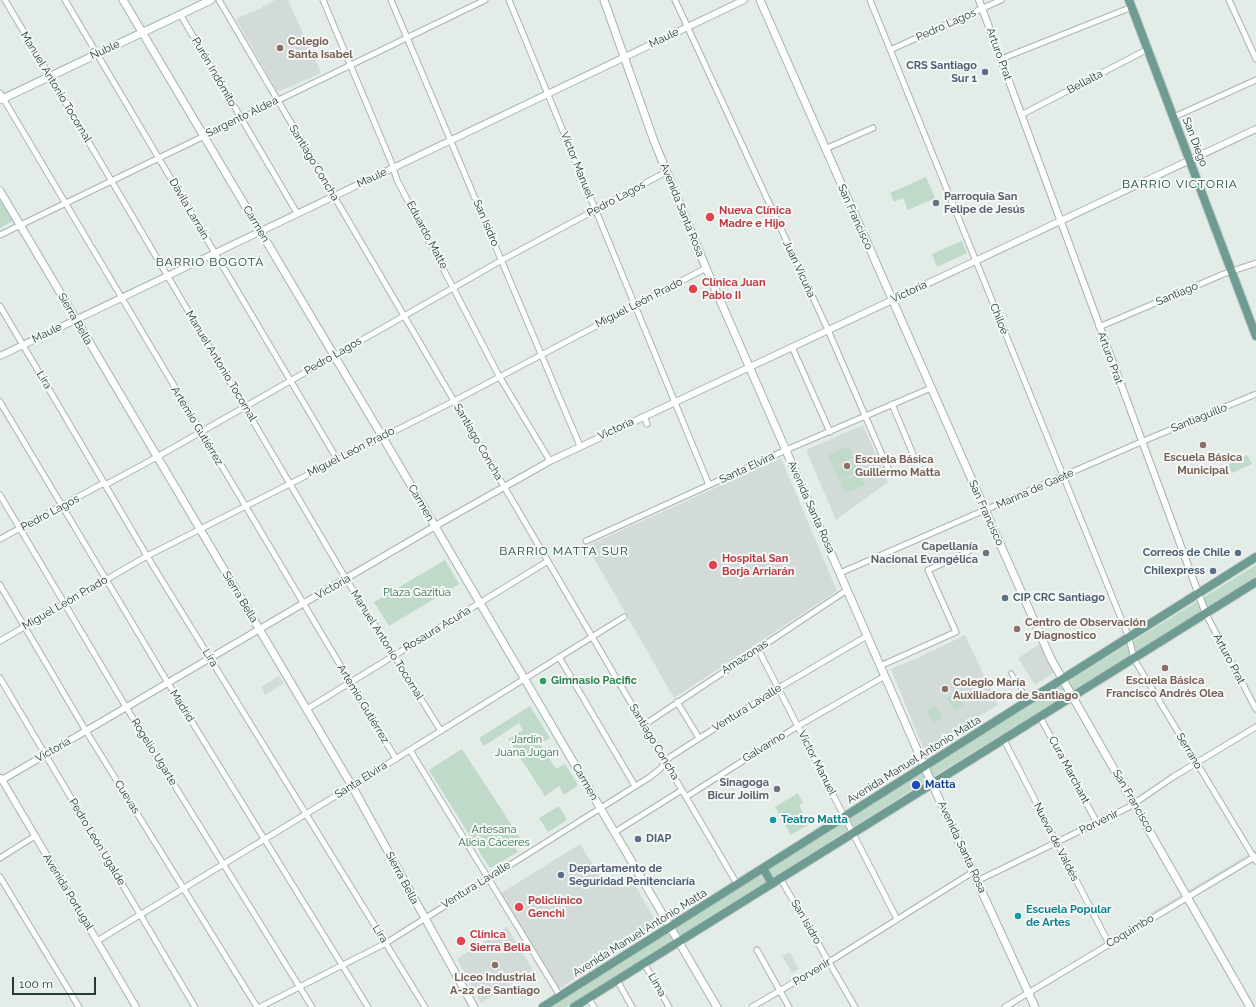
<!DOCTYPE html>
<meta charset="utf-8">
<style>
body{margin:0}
#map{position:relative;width:1256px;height:1007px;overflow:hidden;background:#e4ece8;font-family:Raleway,sans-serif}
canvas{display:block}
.scale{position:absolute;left:12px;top:977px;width:84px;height:18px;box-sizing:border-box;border:2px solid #253b36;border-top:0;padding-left:5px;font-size:12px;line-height:14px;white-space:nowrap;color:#253b36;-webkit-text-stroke:3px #f4f8f6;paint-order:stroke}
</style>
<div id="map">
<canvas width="1256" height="1007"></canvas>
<div class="scale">100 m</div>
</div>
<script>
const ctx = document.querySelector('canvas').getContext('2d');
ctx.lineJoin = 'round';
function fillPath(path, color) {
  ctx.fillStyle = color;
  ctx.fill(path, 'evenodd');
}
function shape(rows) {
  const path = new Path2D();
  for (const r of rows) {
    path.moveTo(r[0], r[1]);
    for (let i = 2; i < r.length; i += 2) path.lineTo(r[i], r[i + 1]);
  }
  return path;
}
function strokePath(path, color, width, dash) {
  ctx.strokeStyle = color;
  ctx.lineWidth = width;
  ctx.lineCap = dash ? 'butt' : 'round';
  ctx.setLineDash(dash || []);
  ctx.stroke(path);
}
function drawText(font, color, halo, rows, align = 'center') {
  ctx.font = font + ' Raleway,sans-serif';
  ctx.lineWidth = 4;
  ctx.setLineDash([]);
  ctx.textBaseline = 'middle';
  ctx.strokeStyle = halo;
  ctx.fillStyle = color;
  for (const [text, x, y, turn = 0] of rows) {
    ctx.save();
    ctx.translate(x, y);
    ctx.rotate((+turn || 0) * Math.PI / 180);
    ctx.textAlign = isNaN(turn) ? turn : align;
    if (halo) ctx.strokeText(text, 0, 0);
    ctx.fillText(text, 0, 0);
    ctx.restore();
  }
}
const built = shape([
 [275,0,288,0,321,73,280,91,276,90,236,19,263,7,263,6],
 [863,425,888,482,836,520,806,450],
 [781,458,837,591,674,698,587,546],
 [965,635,998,705,924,750,891,669,922,656],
 [1041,643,1055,672,1035,685,1018,658],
 [279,676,284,683,265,695,261,687],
 [580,844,607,888,629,875,658,925,559,989,501,893],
 [1256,850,1256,861,1108,949,1104,941],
 [507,927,533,970,481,1003,457,959],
 [790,952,799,969,792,973,782,956]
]);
const green = shape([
 [926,177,935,198,908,210,903,198,894,202,890,193],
 [0,199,13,221,0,228],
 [962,241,967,253,937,267,932,254],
 [849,446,854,458,833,467,828,455],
 [1247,455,1252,464,1232,473,1228,465],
 [854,460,859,472,839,480,834,468],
 [860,473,865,485,845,493,840,482],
 [445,560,459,584,389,626,374,602],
 [1256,565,1256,576,1145,647,944,770,566,1007,550,1007,938,762],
 [956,692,964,705,955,711,947,698],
 [935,705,943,718,934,723,926,711],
 [530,706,550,738,543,742,538,734,535,736,556,769,565,764,578,785,564,795,559,786,545,796,508,739,523,730,519,723,484,746,479,738],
 [462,749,522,841,514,846,518,852,492,867,489,867,429,770],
 [798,793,803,803,799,805,809,824,791,835,775,807],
 [559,806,567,820,548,832,539,818]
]);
const pedestrian = shape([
 [1011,673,1028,700]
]);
const minor = shape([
 [5,0,346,579,441,731],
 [65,0,337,459],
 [219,0,737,884],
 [323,0,392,164,397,180,499,376,550,461],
 [391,0,580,446],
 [509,0,709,485],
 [675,0,828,330,890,473],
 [870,0,1129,638,1134,659,1256,861],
 [1229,0,1256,59],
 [180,14,297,213],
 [890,50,1001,0],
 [1001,59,1132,7],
 [0,93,396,759],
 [1021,115,1148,49],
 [1174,117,1256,80],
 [825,149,873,128],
 [0,235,485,0],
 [0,306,147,556,425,1007],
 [1099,327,1226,273,1256,263],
 [792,347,830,432],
 [0,402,168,683,368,1007],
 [892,404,915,459],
 [644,416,647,424],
 [0,495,126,707,312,1007],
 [0,539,100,485,109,483,157,457,502,260,666,172],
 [586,541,786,450,931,388],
 [840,573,1141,442,1256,394],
 [0,585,86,731,257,1007],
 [1206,614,1256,709],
 [0,641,147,556,454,401,706,268],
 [758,649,897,919],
 [559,657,635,786],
 [880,666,956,632,928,570,968,552],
 [0,678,195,1007],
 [677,702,699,738],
 [307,709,548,561],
 [1040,717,1097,823],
 [644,725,847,590],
 [1004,740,1109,944],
 [410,750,560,996],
 [686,797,798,726,885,676],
 [615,832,682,790],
 [0,858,35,836],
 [0,877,79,1007],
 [780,878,855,1007],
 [977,881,1129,807,1173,777,1256,727],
 [97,941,352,786,624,617],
 [757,950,789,1007],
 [644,963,669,1007],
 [617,980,632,1007],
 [588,998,594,1007],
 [260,1007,386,943,650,777,660,769,670,757,775,690,867,636],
 [752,1007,829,962,973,872],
 [1005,1007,1256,856]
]);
const tertiary = shape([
 [979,0,1206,614],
 [0,356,744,0],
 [1,778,136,1007],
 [2,780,444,521,550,461,1256,129]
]);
const secondary = shape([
 [123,0,382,436,717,1007],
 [604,0,654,141,706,268,929,777,1035,1007],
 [760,0,1051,659,1250,1007],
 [0,100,211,0],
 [0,191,352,786,474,1007]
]);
const primary = shape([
 [1129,0,1256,336],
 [763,868,772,884],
 [543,1007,1256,557],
 [574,1007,1256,582]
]);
const markers = [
 [280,48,4,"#8d6e63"],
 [985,72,4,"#5c6f8a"],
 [936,203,4,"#6b7280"],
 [710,217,5,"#e0444e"],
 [693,289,5,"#e0444e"],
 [1203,445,4,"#8d6e63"],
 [847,466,4,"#8d6e63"],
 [986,553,4,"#6b7280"],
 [1238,553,4,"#5c6f8a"],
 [713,565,5,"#e0444e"],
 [1213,571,4,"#5c6f8a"],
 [1005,598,4,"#5c6f8a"],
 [1017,629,4,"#8d6e63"],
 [1165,668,4,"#8d6e63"],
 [543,681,4,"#2e9e5b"],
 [945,689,4,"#8d6e63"],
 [916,785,5,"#1a4fb4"],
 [777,789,4,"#6b7280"],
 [773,820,4,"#0f9aa8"],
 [638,839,4,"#5c6f8a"],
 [561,875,4,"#5c6f8a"],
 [519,907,5,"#e0444e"],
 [1018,916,4,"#0f9aa8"],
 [461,941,5,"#e0444e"],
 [495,965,4,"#8d6e63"]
];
const streetNames = [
 ["Pedro Lagos",946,25,-24],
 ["Maule",664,38,-26],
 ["Ñuble",105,50,-25],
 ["Arturo Prat",999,54,70],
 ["Purén Indómito",214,72,60],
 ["Bellalta",1085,82,-28],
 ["Manuel Antonio Tocornal",56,87,59],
 ["Sargento Aldea",242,117,-26],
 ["San Diego",1195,142,69],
 ["Santiago Concha",314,163,59],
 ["Víctor Manuel",577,165,68],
 ["Maule",372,178,-25],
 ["Pedro Lagos",616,199,-28],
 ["Dávila Larraín",189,209,60],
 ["Avenida Santa Rosa",682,210,68],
 ["San Francisco",855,217,66],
 ["San Isidro",486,223,67],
 ["Carmen",256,224,59],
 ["Eduardo Matte",427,235,62],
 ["Juan Vicuña",799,269,65],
 ["Victoria",909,292,-25],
 ["Santiago",1177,294,-23],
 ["Miguel León Prado",639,303,-27],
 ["Sierra Bella",75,319,60],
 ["Chiloé",999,319,68],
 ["Maule",47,333,-26],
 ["Pedro Lagos",333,356,-30],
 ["Arturo Prat",1110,358,70],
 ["Manuel Antonio Tocornal",221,366,59],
 ["Lira",44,380,59],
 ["Santiaguillo",1199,418,-22],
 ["Artemio Gutiérrez",197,426,59],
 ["Victoria",616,429,-25],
 ["Santiago Concha",478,442,60],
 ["Miguel León Prado",351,452,-27],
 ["Santa Elvira",747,468,-25],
 ["Marina de Gaete",1035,489,-24],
 ["Carmen",421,503,60],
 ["Avenida Santa Rosa",811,507,66],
 ["Pedro Lagos",50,513,-28],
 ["San Francisco",986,513,66],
 ["Victoria",333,587,-30],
 ["Sierra Bella",240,597,59],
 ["Miguel León Prado",65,603,-30],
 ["Rosaura Acuña",437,629,-31],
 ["Manuel Antonio Tocornal",387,645,58],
 ["Amazonas",745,657,-33],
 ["Lira",210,658,58],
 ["Arturo Prat",1229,659,62],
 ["Artemio Gutiérrez",363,704,59],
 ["Madrid",182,706,58],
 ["Ventura Lavalle",747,708,-32],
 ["Santiago Concha",654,742,59],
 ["Galvarino",764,747,-32],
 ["Victoria",53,750,-30],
 ["Serrano",1189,751,59],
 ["Rogelio Ugarte",154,752,58],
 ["Avenida Manuel Antonio Matta",914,760,-32],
 ["Víctor Manuel",817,763,63],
 ["Cura Marchant",1069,770,62],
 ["Santa Elvira",361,780,-32],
 ["Carmen",585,782,60],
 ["Cuevas",127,797,58],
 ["San Francisco",1133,801,60],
 ["Porvenir",1099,822,-26],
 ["Pedro León Ugalde",97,842,59],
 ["Nueva de Valdés",1056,842,63],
 ["Avenida Santa Rosa",962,847,65],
 ["Sierra Bella",402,878,62],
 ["Ventura Lavalle",476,885,-32],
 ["Avenida Portugal",68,892,59],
 ["San Isidro",806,922,60],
 ["Coquimbo",1130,931,-31],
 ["Avenida Manuel Antonio Matta",640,933,-32],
 ["Lira",380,934,58],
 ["Porvenir",812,972,-31],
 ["Lima",657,985,60]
];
const educationNames = [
 ["Colegio",288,42],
 ["Santa Isabel",288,55],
 ["Escuela Básica",1203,458,"center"],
 ["Municipal",1203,471,"center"],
 ["Escuela Básica",855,460],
 ["Guillermo Matta",855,473],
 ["Centro de Observación",1025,623],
 ["y Diagnostico",1025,636],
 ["Escuela Básica",1165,681,"center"],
 ["Francisco Andrés Olea",1165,694,"center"],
 ["Colegio María",953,683],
 ["Auxiliadora de Santiago",953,696],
 ["Liceo Industrial",495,978,"center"],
 ["A-22 de Santiago",495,991,"center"]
];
const serviceNames = [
 ["CRS Santiago",977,66],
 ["Sur 1",977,79],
 ["Correos de Chile",1230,553],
 ["Chilexpress",1205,571],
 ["CIP CRC Santiago",1013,598,"left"],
 ["DIAP",646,839,"left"],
 ["Departamento de",569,869,"left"],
 ["Seguridad Penitenciaría",569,882,"left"]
];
const worshipNames = [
 ["Parroquia San",944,197,"left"],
 ["Felipe de Jesús",944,210,"left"],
 ["Capellanía",978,547],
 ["Nacional Evangélica",978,560],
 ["Sinagoga",769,783],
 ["Bicur Joilim",769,796]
];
const healthNames = [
 ["Nueva Clínica",719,211],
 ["Madre e Hijo",719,224],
 ["Clínica Juan",702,283],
 ["Pablo II",702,296],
 ["Hospital San",722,559],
 ["Borja Arriarán",722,572],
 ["Policlínico",528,901],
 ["Genchi",528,914],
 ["Clínica",470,935],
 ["Sierra Bella",470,948]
];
const parkNames = [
 ["Plaza Gazitúa",417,593],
 ["Jardín",527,740],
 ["Juana Jugan",527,753],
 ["Artesana",494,830],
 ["Alicia Cáceres",494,843]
];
const leisureNames = [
 ["Gimnasio Pacific",551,681]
];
const transitNames = [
 ["Matta",925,785]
];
const cultureNames = [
 ["Teatro Matta",781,820],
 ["Escuela Popular",1026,910],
 ["de Artes",1026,923]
];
const neighbourhoodNames = [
 ["BARRIO VICTORIA",1180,184],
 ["BARRIO BOGOTÁ",210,262],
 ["BARRIO MATTA SUR",564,551]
];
fillPath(built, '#d2dbd8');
fillPath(green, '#bfdac8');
strokePath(pedestrian, '#a7b3af', 5.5);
strokePath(minor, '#a7b3af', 7);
strokePath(tertiary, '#a7b3af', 8);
strokePath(secondary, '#a0b3ad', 9);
strokePath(primary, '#c2c8c7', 10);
strokePath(pedestrian, '#fff', 3.5);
strokePath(minor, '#fff', 5);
strokePath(tertiary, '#fff', 6);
strokePath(secondary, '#fff', 7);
strokePath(primary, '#6e9c92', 8);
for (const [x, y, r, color] of markers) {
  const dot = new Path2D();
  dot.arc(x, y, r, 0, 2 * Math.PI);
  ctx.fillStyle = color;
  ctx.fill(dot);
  strokePath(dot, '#f4f8f6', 1.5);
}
drawText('11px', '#253b36', '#f4f8f6', streetNames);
drawText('bold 11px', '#785e54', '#f4f8f6', educationNames, 'left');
drawText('bold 11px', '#4e5e75', '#f4f8f6', serviceNames, 'right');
drawText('bold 11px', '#5b616d', '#f4f8f6', worshipNames, 'right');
drawText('bold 11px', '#be3a42', '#f4f8f6', healthNames, 'left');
drawText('11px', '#346d4d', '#f4f8f6', parkNames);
drawText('bold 11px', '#27864d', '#f4f8f6', leisureNames, 'left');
drawText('bold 11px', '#164399', '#f4f8f6', transitNames, 'left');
drawText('bold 11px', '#0d838f', '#f4f8f6', cultureNames, 'left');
ctx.letterSpacing = '1px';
drawText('12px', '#244b43', '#f4f8f6', neighbourhoodNames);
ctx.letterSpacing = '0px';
</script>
